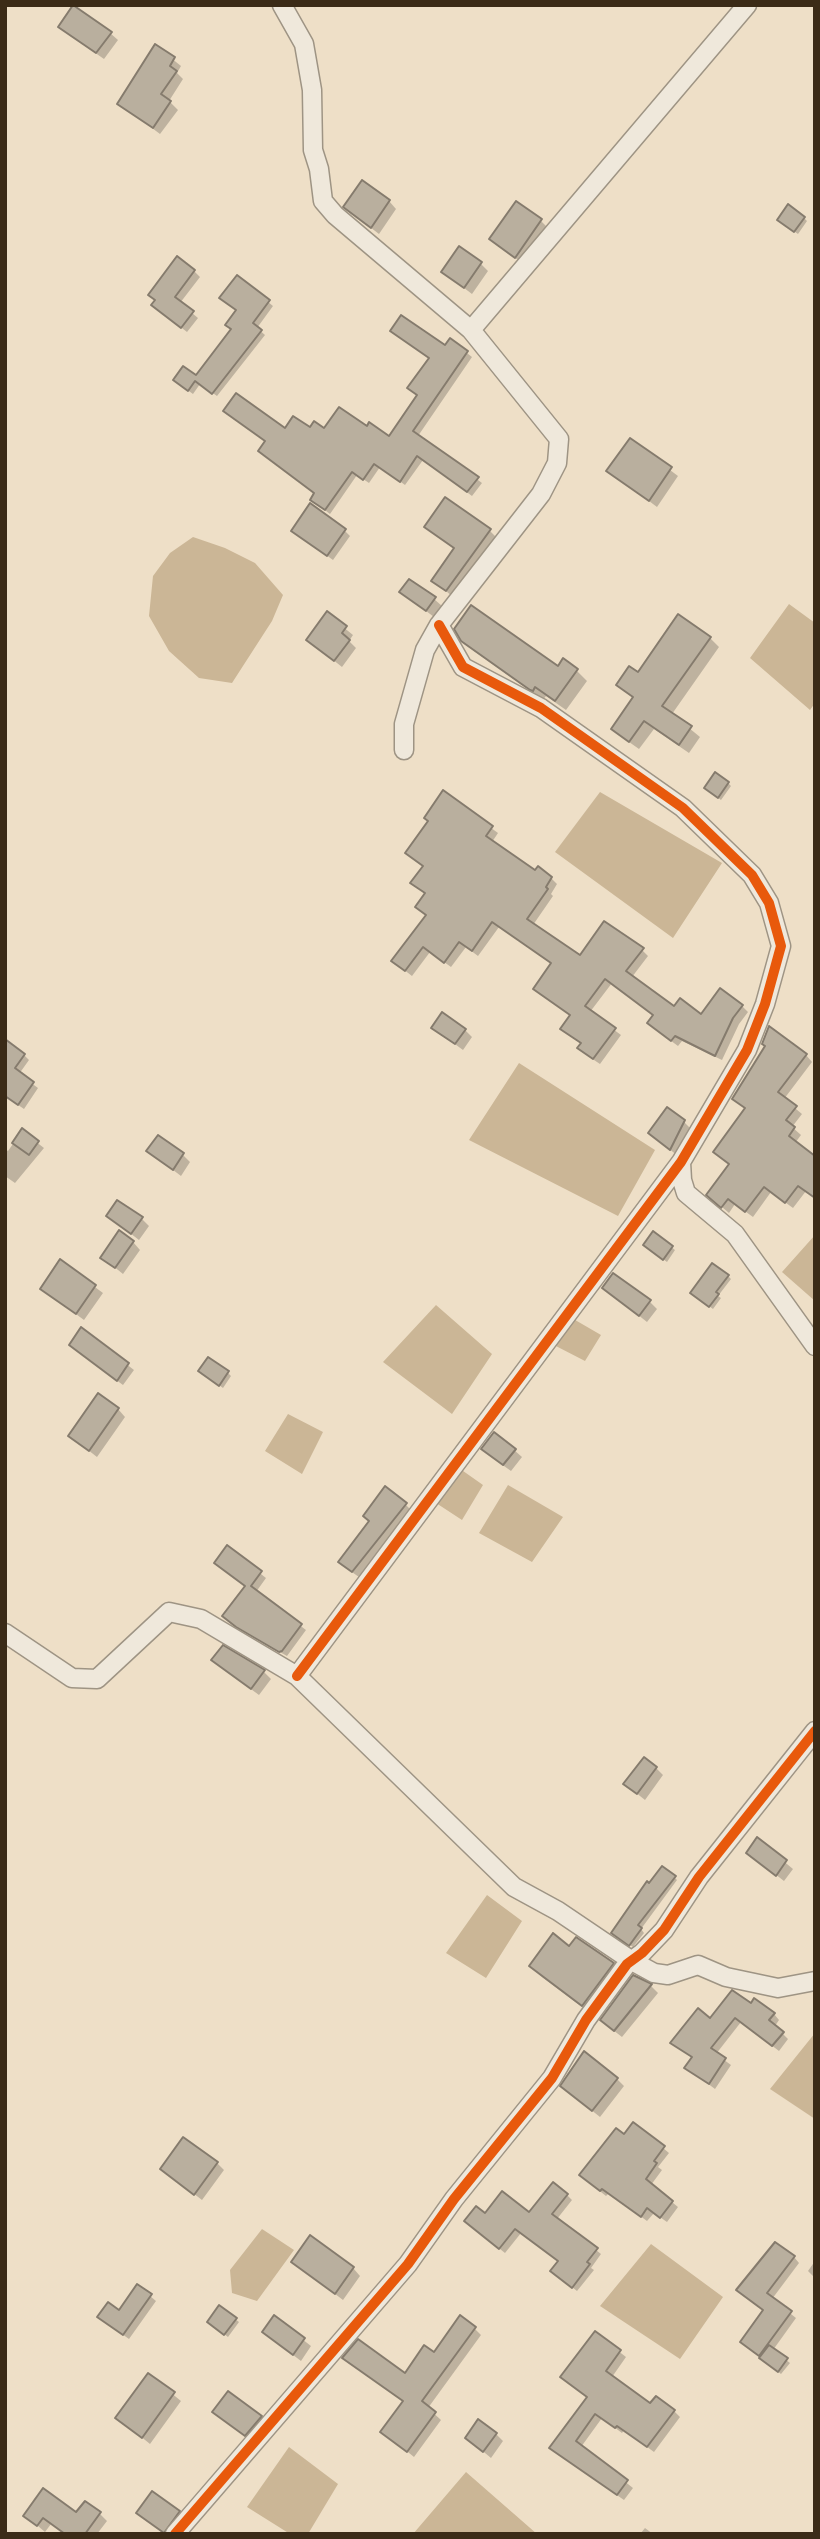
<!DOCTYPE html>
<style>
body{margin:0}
#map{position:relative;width:820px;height:2539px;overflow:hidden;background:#eedfc7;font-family:Cardo,serif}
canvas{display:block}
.frame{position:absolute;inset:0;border:7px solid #3b2b17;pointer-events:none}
</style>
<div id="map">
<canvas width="820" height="2539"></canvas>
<div class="frame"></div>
</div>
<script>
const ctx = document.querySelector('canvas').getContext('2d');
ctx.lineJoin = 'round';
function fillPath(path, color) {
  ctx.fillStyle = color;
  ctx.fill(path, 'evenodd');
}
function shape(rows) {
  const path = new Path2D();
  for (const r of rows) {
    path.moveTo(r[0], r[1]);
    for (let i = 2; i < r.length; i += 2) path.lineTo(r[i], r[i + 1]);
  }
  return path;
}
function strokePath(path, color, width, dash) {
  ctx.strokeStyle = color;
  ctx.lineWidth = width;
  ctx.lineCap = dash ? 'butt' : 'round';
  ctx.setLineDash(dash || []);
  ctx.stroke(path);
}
const water = shape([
 [193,537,225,548,255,563,283,595,272,621,232,683,199,678,169,651,149,616,153,576,170,553],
 [789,604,815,623,815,703,810,710,750,658],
 [600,792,722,863,673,938,555,852],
 [519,1063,655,1150,618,1216,469,1140],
 [815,1235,815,1301,782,1272],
 [436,1305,492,1354,452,1414,383,1362],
 [570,1317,601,1335,585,1361,552,1344],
 [288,1414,323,1432,302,1474,265,1451],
 [456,1466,483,1485,462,1520,433,1501],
 [508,1485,563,1517,532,1562,479,1533],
 [487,1895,522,1921,486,1978,446,1953],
 [815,2033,815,2119,770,2089],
 [262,2229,294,2250,257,2301,232,2293,230,2270],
 [651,2244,723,2297,680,2359,600,2306],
 [289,2447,338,2484,308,2534,290,2534,247,2507],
 [466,2472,537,2534,413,2534]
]);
const shadow = shape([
 [110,33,118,40,104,59,68,34],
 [156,46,181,66,177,73,183,79,169,101,178,110,160,134,120,104],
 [389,201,396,209,379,234,353,214],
 [804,218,807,221,798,234,782,223],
 [541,221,548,228,523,264,491,239],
 [481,264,488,271,472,294,443,272],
 [194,271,200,277,180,303,198,318,187,332,159,310],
 [237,277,273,306,257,328,265,335,217,396,200,384,193,394,179,384,196,378,233,330,238,311],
 [450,340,472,357,418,436,482,483,472,496,423,460,405,485,380,467,369,483,357,475,330,514,317,504,316,494,286,430,367,428,389,438,419,396],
 [630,440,678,476,657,507,609,471],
 [426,527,490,531,496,537,453,597,433,580,455,549],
 [293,531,345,531,350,536,333,560],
 [401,592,434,599,442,606,434,617],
 [327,614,353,635,349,641,356,648,342,667,308,640],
 [710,638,719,647,672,714,700,737,689,753,654,729,639,749,622,737,613,729,634,699,618,685],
 [463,640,558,668,576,670,587,681,566,710,546,696,543,700,474,651],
 [728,783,731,786,721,800,709,791],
 [443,793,498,833,492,842,536,873,551,878,557,884,551,894,553,896,533,925,581,958,642,950,648,956,632,977,675,1008,701,1016,742,1006,748,1012,739,1024,722,1060,682,1041,678,1046,655,1029,655,1016,612,983,590,1012,621,1035,600,1064,585,1054,582,1044,568,1034,571,1016,553,965,499,927,478,956,466,947,451,967,430,952,412,976,399,966,427,916,417,907,426,894,419,889,424,867,430,821],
 [433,1028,465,1030,472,1037,463,1050],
 [5,1051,24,1055,29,1060,19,1074,38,1088,24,1109,5,1096],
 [806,1055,812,1062,784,1099,802,1114,792,1127,801,1135,795,1143,815,1158,815,1198,806,1191,793,1208,771,1192,753,1217,735,1204,729,1213,715,1201,730,1165,715,1152,746,1109,734,1098],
 [683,1121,691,1129,678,1156,658,1140],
 [22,1131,44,1148,15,1183,5,1176,5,1149,8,1151],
 [148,1151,183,1155,190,1162,181,1176],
 [108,1216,142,1219,149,1226,139,1240],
 [653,1233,675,1250,667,1262,648,1248],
 [133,1242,140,1250,123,1274,102,1257],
 [61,1262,103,1293,84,1320,42,1289],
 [728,1276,731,1279,718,1296,721,1298,713,1309,695,1296],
 [604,1288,650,1302,657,1309,647,1322],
 [82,1330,134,1370,123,1385,77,1351],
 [228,1373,231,1376,223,1388,204,1374],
 [118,1409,125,1417,97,1457,70,1436],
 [514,1450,522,1457,511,1471,490,1456],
 [405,1504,411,1510,359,1577,346,1568],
 [228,1548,266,1578,256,1592,306,1630,287,1656,244,1632,230,1620,247,1586],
 [221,1667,264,1672,271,1679,259,1695],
 [656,1768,663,1775,645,1800,625,1784],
 [758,1840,793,1869,784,1881,748,1853],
 [674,1877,677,1880,641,1929,644,1933,633,1947,617,1936,650,1885],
 [570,1948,613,1964,624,1975,594,2016,542,1977,531,1966],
 [650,1985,658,1993,622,2037,609,2027],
 [751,2006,774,2014,779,2020,775,2026,788,2039,779,2051,741,2022,716,2054,731,2065,715,2089,687,2068,693,2058,678,2048,710,2020],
 [617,2079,624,2086,600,2117,570,2093],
 [624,2137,663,2148,669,2153,658,2167,662,2170,651,2185,678,2207,667,2222,654,2213,647,2221,609,2193,606,2196,587,2181],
 [217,2163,224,2170,202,2200,162,2169],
 [567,2195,572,2200,557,2219,601,2254,591,2268,594,2270,577,2291,558,2276,560,2262,521,2233,505,2253,471,2226,486,2215,529,2215],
 [794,2257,799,2263,772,2299,796,2318,773,2350,790,2363,781,2374,748,2347,765,2311,744,2296],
 [815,2261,815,2278,808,2271],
 [293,2262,353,2268,360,2276,343,2300],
 [138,2286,156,2301,129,2339,105,2322,119,2312],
 [275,2318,311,2346,301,2361,272,2339],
 [235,2319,239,2322,228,2337,212,2325],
 [474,2328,481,2335,428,2408,441,2420,414,2457,387,2435,404,2402,351,2364,405,2375],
 [595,2333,626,2357,612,2377,651,2406,674,2411,680,2417,654,2452,624,2430,622,2433,602,2418,581,2447,633,2488,624,2500,557,2454,588,2397],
 [149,2375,181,2401,150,2444,118,2418],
 [215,2412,261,2417,268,2424,253,2442],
 [496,2434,503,2441,491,2458,467,2438],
 [178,2513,186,2520,176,2534,165,2534,146,2520],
 [100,2514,107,2521,97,2534,65,2534,51,2524,45,2532,25,2515],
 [645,2528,653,2534,640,2534]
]);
const building = shape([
 [73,5,112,32,96,53,58,27,73,5],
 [155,44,175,57,170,66,177,71,161,94,171,101,153,128,117,104,155,44],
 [362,180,390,200,371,228,343,207,362,180],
 [516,201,542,219,515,258,489,239,516,201],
 [788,204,805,217,794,232,777,220,788,204],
 [459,246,482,262,464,288,441,272,459,246],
 [177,256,195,270,175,297,194,311,181,328,151,305,155,300,148,295,177,256],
 [237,275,270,300,253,323,262,330,212,394,195,381,188,391,173,380,183,366,196,375,231,329,225,325,236,310,219,298,237,275],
 [401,315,445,345,450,338,468,351,413,431,479,477,467,492,417,456,400,482,374,464,363,480,352,472,325,510,310,500,314,493,258,451,265,441,223,411,236,393,285,428,293,416,310,427,314,421,324,428,339,407,367,426,369,422,389,436,417,395,407,388,429,358,390,331,401,315],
 [630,438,672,467,649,501,606,471,630,438],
 [445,497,491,529,446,591,431,581,454,548,424,527,445,497],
 [310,503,346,529,327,556,291,531,310,503],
 [409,579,436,597,426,611,399,592,409,579],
 [471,605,558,666,563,658,578,669,555,701,535,687,533,691,530,690,461,641,454,629,471,605],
 [327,611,347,626,342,633,350,640,334,661,306,640,327,611],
 [678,614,711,637,662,706,692,726,679,745,644,721,629,742,611,729,633,697,616,685,629,666,638,672,678,614],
 [715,772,729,782,718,798,704,788,715,772],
 [443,790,493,826,486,836,535,870,538,866,552,877,546,887,548,889,527,919,580,955,604,921,644,948,626,971,674,1006,680,998,701,1014,720,988,743,1005,733,1018,715,1056,675,1036,671,1041,647,1023,653,1015,605,979,585,1006,616,1028,593,1059,577,1048,581,1043,560,1029,570,1015,533,989,551,963,492,922,472,951,459,942,444,963,423,947,405,971,391,961,426,915,415,907,425,893,410,883,423,866,405,853,428,821,424,818,443,790],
 [442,1012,466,1029,455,1044,431,1028,442,1012],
 [769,1026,807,1054,778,1092,797,1106,786,1120,795,1127,789,1136,815,1156,815,1198,798,1186,785,1203,764,1187,745,1212,728,1199,721,1208,706,1195,729,1164,713,1152,745,1108,732,1099,765,1046,762,1044,769,1026],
 [5,1039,25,1054,15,1068,34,1082,18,1105,5,1096,5,1039],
 [667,1107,685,1120,670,1150,648,1133,667,1107],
 [22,1128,39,1141,29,1155,12,1143,22,1128],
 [158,1135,184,1153,173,1170,146,1151,158,1135],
 [117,1200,143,1217,131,1234,106,1216,117,1200],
 [119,1230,134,1241,115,1268,100,1258,119,1230],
 [653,1231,673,1246,663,1260,643,1245,653,1231],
 [60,1259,96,1285,76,1314,40,1289,60,1259],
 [712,1263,729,1275,716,1292,719,1294,709,1307,690,1293,712,1263],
 [613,1273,651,1300,639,1316,602,1288,613,1273],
 [81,1327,129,1363,117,1381,69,1345,81,1327],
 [208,1357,229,1371,219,1386,198,1371,208,1357],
 [98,1393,119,1408,89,1451,68,1436,98,1393],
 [494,1432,516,1449,503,1465,481,1449,494,1432],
 [385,1486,407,1503,352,1572,338,1562,369,1521,363,1516,385,1486],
 [227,1545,262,1571,251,1586,302,1624,282,1651,279,1652,236,1627,222,1616,245,1586,214,1563,227,1545],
 [223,1645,265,1670,251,1689,211,1660,223,1645],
 [644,1757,657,1767,637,1794,623,1784,644,1757],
 [757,1837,787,1860,776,1876,746,1853,757,1837],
 [662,1866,676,1876,638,1925,642,1928,629,1946,611,1933,647,1881,649,1883,662,1866],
 [553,1933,569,1946,576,1937,614,1963,582,2006,529,1966,553,1933],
 [633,1975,652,1984,614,2031,600,2020,633,1975],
 [732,1990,751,2003,754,1998,775,2013,769,2020,784,2032,772,2046,735,2018,711,2048,726,2058,709,2084,684,2068,692,2057,670,2043,698,2008,710,2018,732,1990],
 [584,2051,618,2078,592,2111,560,2086,584,2051],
 [633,2122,665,2146,654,2161,657,2163,646,2179,673,2201,660,2218,647,2208,641,2217,602,2189,600,2191,579,2175,616,2128,624,2134,633,2122],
 [183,2137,218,2162,194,2195,160,2169,183,2137],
 [553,2182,568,2194,552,2214,598,2248,587,2262,590,2264,572,2288,550,2271,558,2261,515,2229,499,2249,464,2221,476,2206,485,2213,502,2191,529,2212,553,2182],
 [310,2235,354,2267,335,2294,291,2262,310,2235],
 [775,2242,795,2256,767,2293,792,2311,759,2356,740,2342,763,2310,736,2290,775,2242],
 [137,2284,152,2294,123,2335,97,2317,108,2302,119,2310,137,2284],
 [219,2305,237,2318,224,2335,207,2322,219,2305],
 [274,2315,305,2338,293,2355,262,2332,274,2315],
 [460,2315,476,2327,422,2401,436,2412,407,2452,380,2432,403,2401,342,2358,358,2339,405,2373,424,2345,434,2352,460,2315],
 [595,2331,621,2350,606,2371,650,2403,656,2396,675,2410,647,2447,617,2426,615,2428,595,2414,576,2441,628,2480,617,2495,549,2448,587,2397,560,2377,595,2331],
 [769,2345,788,2358,778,2372,759,2358,769,2345],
 [148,2373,175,2392,142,2438,115,2418,148,2373],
 [228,2391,262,2416,245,2436,212,2412,228,2391],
 [478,2419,497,2433,483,2452,465,2438,478,2419],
 [43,2488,76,2512,85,2501,101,2512,85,2534,65,2534,43,2518,37,2526,23,2516,43,2488],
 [152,2491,180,2511,164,2533,136,2513,152,2491]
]);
const minor = shape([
 [282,5,304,44,312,90,313,150,319,169,323,201,335,215,471,330,747,5],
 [404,750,404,724,425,650,439,625,541,494,557,463,559,439,471,330],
 [681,1162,682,1180,686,1193,735,1234,815,1346],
 [5,1633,72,1678,97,1679,169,1612,201,1619,297,1676,514,1887,558,1911,632,1961,654,1973,668,1975,698,1965,726,1977,778,1988,815,1981],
 [297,1676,681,1162,747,1050,765,1004,781,946,769,903,752,875,683,808,541,708,463,667,439,625],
 [175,2534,408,2264,454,2199,552,2078,586,2020,627,1964,642,1953,664,1930,699,1877,815,1731]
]);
const cycleway = shape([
 [297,1676,681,1162,747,1050,765,1004,781,946,769,903,752,875,683,808,541,708,463,667,439,625],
 [175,2534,408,2264,454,2199,552,2078,586,2020,627,1964,642,1953,664,1930,699,1877,815,1731]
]);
fillPath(water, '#cbb696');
fillPath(shadow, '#0003');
fillPath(building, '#b9af9e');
strokePath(building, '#857b6d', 2);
strokePath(minor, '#9e9484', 21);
strokePath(minor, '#efe8db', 18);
strokePath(cycleway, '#e8590c', 10);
</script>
